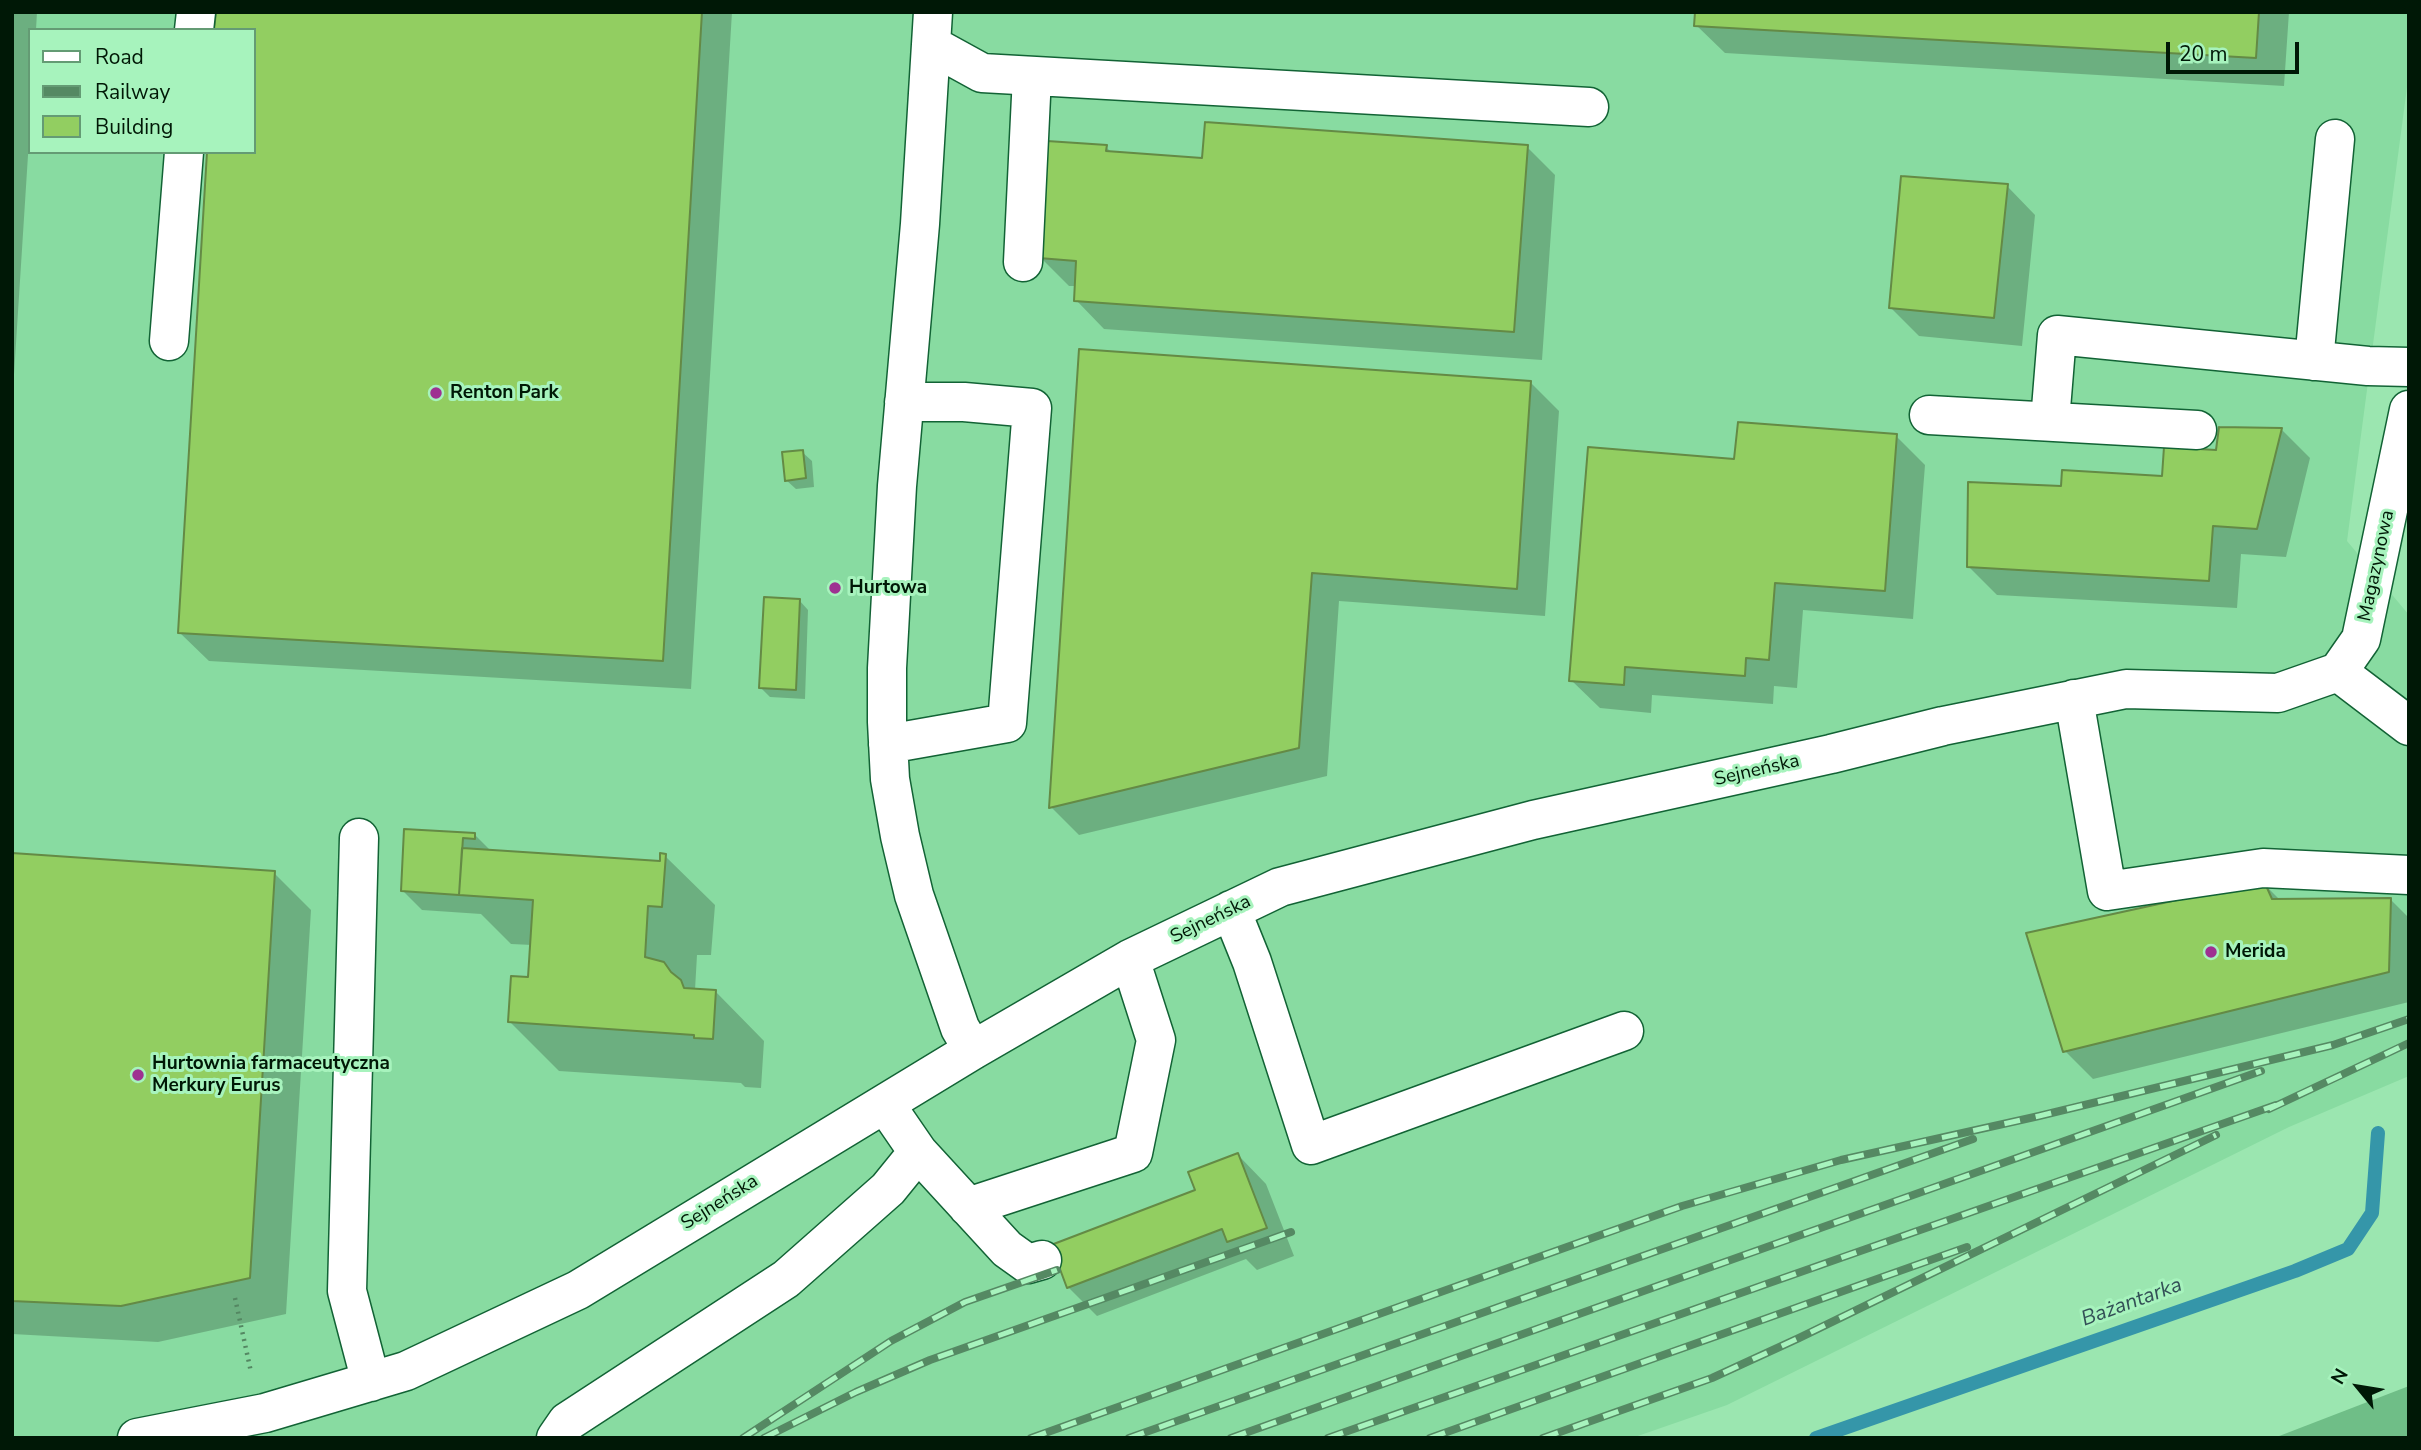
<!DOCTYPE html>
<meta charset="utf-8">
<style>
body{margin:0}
#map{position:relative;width:2421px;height:1450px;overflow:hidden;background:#9be6b0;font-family:"Nunito Sans",sans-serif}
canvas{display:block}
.frame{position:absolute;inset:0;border:14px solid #001806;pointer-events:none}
.legend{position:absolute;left:28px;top:28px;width:228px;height:126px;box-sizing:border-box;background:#a7f3bd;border:2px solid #649b74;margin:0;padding:9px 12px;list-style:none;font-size:21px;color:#001806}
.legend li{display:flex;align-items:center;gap:14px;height:35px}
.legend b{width:35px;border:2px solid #649b74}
.north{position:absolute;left:2323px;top:1352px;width:70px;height:70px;-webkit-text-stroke:5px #a7f3bd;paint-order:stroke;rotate:300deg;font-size:19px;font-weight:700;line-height:28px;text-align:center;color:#001806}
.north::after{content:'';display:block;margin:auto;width:24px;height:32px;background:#001806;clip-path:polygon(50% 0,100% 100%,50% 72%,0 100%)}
.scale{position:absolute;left:2166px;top:42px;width:133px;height:32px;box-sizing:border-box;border:4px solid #001806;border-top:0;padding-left:9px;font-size:21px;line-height:24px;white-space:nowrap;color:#001806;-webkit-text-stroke:5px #a7f3bd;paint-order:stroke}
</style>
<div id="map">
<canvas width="2421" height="1450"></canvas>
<div class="frame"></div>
<ul class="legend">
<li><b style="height:9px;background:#fff"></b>Road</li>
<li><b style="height:9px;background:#558963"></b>Railway</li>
<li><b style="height:19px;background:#92ce61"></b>Building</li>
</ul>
<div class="north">N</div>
<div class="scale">20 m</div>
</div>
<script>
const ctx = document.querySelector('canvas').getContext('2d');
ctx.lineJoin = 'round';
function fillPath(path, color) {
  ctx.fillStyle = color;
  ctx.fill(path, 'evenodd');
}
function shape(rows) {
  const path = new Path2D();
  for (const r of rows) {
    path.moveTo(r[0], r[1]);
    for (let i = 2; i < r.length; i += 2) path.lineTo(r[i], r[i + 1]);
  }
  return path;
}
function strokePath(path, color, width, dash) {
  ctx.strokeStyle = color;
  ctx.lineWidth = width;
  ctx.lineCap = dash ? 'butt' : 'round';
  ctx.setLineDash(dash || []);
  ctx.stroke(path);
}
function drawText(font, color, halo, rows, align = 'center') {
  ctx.font = font + ' "Nunito Sans",sans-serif';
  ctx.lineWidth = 6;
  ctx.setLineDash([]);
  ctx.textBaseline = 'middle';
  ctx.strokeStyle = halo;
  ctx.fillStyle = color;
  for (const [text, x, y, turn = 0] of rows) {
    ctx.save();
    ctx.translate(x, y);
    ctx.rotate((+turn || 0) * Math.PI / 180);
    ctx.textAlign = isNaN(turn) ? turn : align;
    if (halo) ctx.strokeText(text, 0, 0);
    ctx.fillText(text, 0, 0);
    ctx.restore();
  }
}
const built = shape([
 [12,12,2409,12,2409,72,2347,541,2409,615,2409,1076,2289,1127,1727,1405,1632,1438,12,1438],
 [30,30,254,30,254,152,30,152]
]);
const green = shape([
 [2409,1386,2409,1438,2274,1438]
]);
const shadow = shape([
 [12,12,37,12,36,30,30,30,30,124,12,406],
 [217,12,732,12,691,689,209,661,180,633,254,152,254,30],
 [1697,12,2289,12,2284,86,1725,53,1696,25],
 [1106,147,1113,154,1204,160,1527,147,1555,175,1542,360,1104,329,1076,300,1077,286,1069,286,1040,257],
 [2007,186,2035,215,2022,346,1919,336,1890,307],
 [1081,351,1531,383,1559,411,1545,616,1339,601,1327,776,1079,835,1051,807],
 [2221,429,2282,430,2310,458,2286,557,2241,554,2237,608,1997,595,1969,567,2063,488,2164,477,2217,452],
 [1896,436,1925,465,1913,619,1803,610,1797,688,1774,686,1773,704,1652,695,1651,713,1600,708,1571,680,1736,461],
 [802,452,812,461,814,487,796,489,786,480],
 [799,600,808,610,805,699,770,697,761,688],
 [406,831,474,834,492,852,661,862,665,856,715,905,711,955,697,955,695,990,715,991,764,1041,761,1088,745,1087,741,1083,559,1071,510,1022,530,979,532,945,511,944,481,914,422,910,403,891],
 [12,855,274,873,311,910,286,1314,158,1342,12,1334],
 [2263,883,2280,900,2390,899,2409,918,2409,1002,2093,1079,2065,1051],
 [1238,1155,1266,1184,1294,1256,1257,1270,1246,1259,1097,1316,1068,1287,1197,1191]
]);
const stream = shape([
 [1816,1438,2295,1271,2348,1249,2372,1213,2378,1133]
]);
const building = shape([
 [216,12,702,12,663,661,178,633,207,152,254,152,254,30,214,30,216,12],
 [1695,12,2259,12,2256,58,1694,26,1695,12],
 [1205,122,1528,145,1514,332,1074,301,1076,261,1039,258,1047,141,1107,145,1106,151,1202,158,1205,122],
 [1901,176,2008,184,1994,318,1889,308,1901,176],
 [1079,349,1531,381,1517,589,1312,573,1299,748,1049,808,1079,349],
 [1738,422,1897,434,1885,591,1775,583,1769,660,1746,658,1745,676,1625,667,1624,685,1569,681,1588,447,1734,459,1738,422],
 [2219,427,2282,428,2257,529,2213,526,2209,581,1967,567,1968,482,2061,486,2062,470,2162,476,2164,447,2216,450,2219,427],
 [803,450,806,478,785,481,782,452,803,450],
 [764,597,800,599,796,690,759,688,764,597],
 [404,829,475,833,475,839,463,838,459,895,401,891,404,829],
 [462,848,660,861,660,853,666,854,662,907,648,906,645,957,664,962,671,972,681,980,684,988,716,990,713,1039,694,1038,694,1035,508,1022,511,976,528,977,533,900,459,895,462,848],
 [12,853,275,871,250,1278,121,1306,12,1301,12,853],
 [2264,881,2272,899,2391,898,2389,972,2063,1052,2026,933,2264,881],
 [1238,1153,1267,1228,1227,1242,1222,1229,1067,1288,1051,1245,1195,1190,1188,1172,1238,1153]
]);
const path = shape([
 [235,1298,251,1372]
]);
const minor = shape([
 [933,12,920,224,897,486,887,668,887,722,890,779,900,836,914,895,960,1028,973,1050],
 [194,30,196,12],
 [931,45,982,73,1589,107],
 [1023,262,1032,76],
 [169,341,184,152],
 [2314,361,2335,139],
 [1929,415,2197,430],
 [2050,421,2057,335,2368,366,2409,367],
 [2338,672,2409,726],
 [2074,699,2107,891,2263,868,2409,875],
 [888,744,1007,723,1032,408,964,402,904,402],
 [359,838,347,1291,371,1382],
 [1231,910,1252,962,1311,1145,1624,1031],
 [918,1152,1007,1249,1028,1264,1042,1260],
 [968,1207,1133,1153,1156,1040,1130,959],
 [137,1438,265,1413,406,1371,578,1290,973,1050,1130,959,1280,887,1533,820,1831,754,1943,726,2126,689,2278,693,2338,672,2361,639,2409,410],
 [556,1438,567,1422,786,1279,888,1189,918,1152,885,1104]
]);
const rail = shape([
 [2269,1109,2409,1043],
 [743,1438,891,1341,965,1302,1057,1270],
 [764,1438,856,1392,930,1360,1291,1232],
 [1031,1438,1682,1206,1841,1160,2039,1116,2333,1045,2409,1019],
 [1129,1438,1973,1139],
 [1231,1438,2261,1071],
 [1328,1438,2276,1105],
 [1430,1438,1967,1247],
 [1543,1438,1712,1378,1799,1338,2216,1135]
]);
const markers = [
 [436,393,7,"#9e3191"],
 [835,588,7,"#9e3191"],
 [2211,952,7,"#9e3191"],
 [138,1075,7,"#9e3191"]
];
const poiNames = [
 ["Renton Park",450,393],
 ["Hurtowa",849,588],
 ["Merida",2225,952],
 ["Hurtownia farmaceutyczna",152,1064],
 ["Merkury Eurus",152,1086]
];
const streetNames = [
 ["Magazynowa",2377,566,-78],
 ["Sejneńska",1757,771,-13],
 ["Sejneńska",1211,920,-26],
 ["Sejneńska",720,1203,-32]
];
const waterNames = [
 ["Bażantarka",2132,1303,-20]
];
fillPath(built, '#88dba1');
fillPath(green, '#6fbe87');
fillPath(shadow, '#0003');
strokePath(stream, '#3596a9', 14);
fillPath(building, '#92ce61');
strokePath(building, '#648a45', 2);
strokePath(minor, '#126335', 41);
strokePath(path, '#548762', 4.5, [2, 5]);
strokePath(minor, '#fff', 38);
strokePath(rail, '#558963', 8);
strokePath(rail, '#a7f3bd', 5, [16]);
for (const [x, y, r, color] of markers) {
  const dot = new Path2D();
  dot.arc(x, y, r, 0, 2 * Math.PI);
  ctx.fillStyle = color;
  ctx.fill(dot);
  strokePath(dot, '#a7f3bd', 2.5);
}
drawText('bold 19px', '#001806', '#a7f3bd', poiNames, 'left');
drawText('19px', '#001806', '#a7f3bd', streetNames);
drawText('italic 21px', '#335056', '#a7f3bd', waterNames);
</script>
